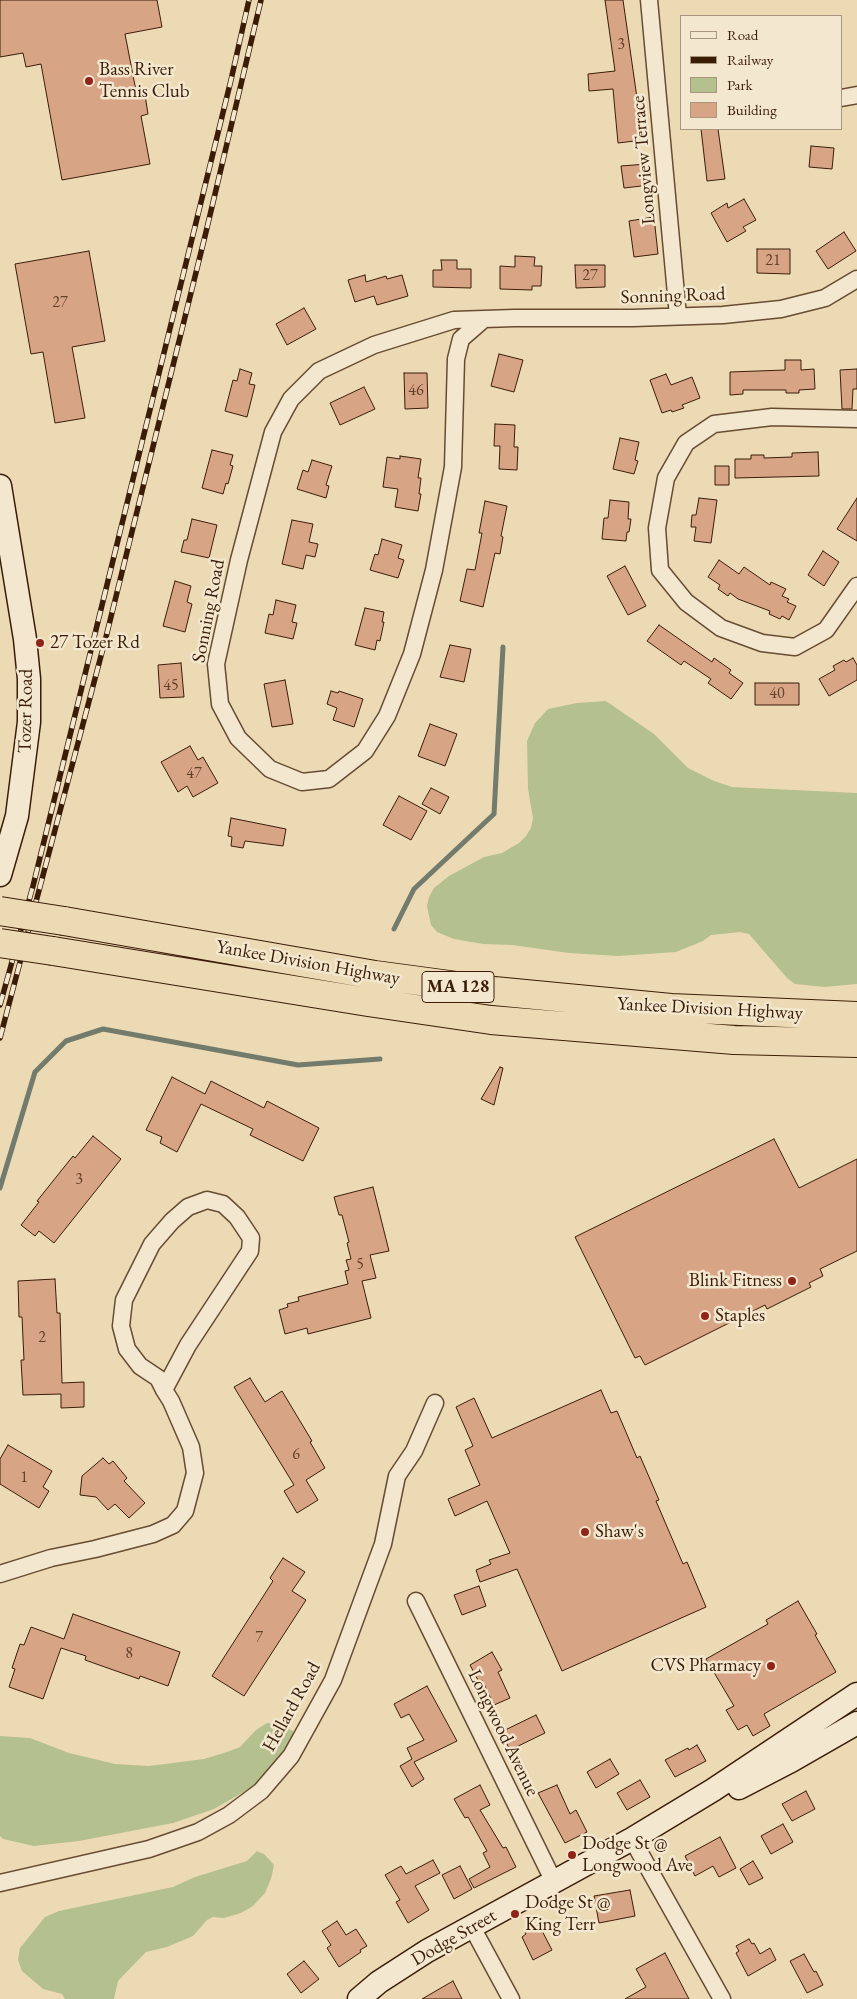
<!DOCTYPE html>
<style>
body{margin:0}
#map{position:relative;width:857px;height:1999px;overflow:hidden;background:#ecdab5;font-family:"EB Garamond",serif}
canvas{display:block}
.legend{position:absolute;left:680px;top:15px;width:162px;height:115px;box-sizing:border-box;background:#f3e7cf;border:1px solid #a9967f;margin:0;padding:6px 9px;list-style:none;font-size:15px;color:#3b1d07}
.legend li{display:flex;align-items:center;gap:10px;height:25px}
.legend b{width:25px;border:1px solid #a9967f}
</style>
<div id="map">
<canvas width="857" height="1999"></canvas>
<ul class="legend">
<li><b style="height:6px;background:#f3e7cf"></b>Road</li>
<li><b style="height:6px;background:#3b1d07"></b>Railway</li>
<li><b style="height:14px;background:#b5c08f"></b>Park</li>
<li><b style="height:14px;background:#d8a486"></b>Building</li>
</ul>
</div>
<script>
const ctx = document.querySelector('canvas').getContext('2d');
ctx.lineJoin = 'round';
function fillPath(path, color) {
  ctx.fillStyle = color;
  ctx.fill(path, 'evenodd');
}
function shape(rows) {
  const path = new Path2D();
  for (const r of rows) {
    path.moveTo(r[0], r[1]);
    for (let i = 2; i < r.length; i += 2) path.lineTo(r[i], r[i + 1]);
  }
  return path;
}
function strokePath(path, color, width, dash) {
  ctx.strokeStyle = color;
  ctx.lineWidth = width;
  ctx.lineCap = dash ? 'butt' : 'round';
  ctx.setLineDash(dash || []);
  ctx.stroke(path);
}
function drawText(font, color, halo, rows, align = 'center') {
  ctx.font = font + ' "EB Garamond",serif';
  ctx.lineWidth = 5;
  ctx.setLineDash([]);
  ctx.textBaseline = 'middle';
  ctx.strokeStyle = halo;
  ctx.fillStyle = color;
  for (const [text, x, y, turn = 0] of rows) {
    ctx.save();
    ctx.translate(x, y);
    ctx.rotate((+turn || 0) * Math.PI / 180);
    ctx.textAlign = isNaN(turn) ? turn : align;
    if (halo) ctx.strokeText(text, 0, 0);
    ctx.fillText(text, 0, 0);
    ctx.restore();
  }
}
const green = shape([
 [606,701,654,734,688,768,714,781,732,787,857,793,857,984,824,987,795,984,787,978,749,934,740,932,711,935,703,941,676,952,618,956,569,953,512,945,483,944,454,939,437,932,431,925,427,906,429,897,434,888,449,876,484,857,502,853,519,843,526,836,531,828,533,818,528,789,527,741,535,723,548,709,577,703],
 [267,1723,279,1724,293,1731,294,1741,281,1762,254,1786,214,1809,173,1823,79,1841,34,1846,3,1839,0,1836,0,1736,30,1738,69,1753,115,1764,149,1766,204,1759,227,1752,240,1747,256,1730],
 [257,1851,264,1854,274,1865,271,1879,265,1893,253,1906,241,1913,224,1918,213,1917,207,1920,193,1936,167,1947,146,1952,118,1981,114,1999,65,1999,62,1994,43,1989,22,1971,18,1960,20,1948,45,1917,59,1911,173,1887,195,1877,247,1861]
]);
const stream = shape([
 [394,929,414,889,494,814,503,647],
 [0,1188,35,1072,66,1041,103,1029,298,1065,380,1059]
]);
const building = shape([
 [0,0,157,0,162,27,125,34,137,96,145,95,148,114,141,116,150,164,62,180,41,64,26,67,23,53,0,57,0,0],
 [605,0,623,0,643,140,618,143,613,89,589,91,588,74,615,71,605,0],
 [701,129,718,129,725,179,707,181,701,129],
 [811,146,834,148,832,169,809,167,811,146],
 [647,164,650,185,624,188,621,166,647,164],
 [744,199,756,220,743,227,746,231,727,242,711,213,727,203,728,208,744,199],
 [654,217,658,254,634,257,629,221,654,217],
 [844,232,856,251,828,269,816,251,844,232],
 [757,249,790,249,790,274,757,273,757,249],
 [89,251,105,341,72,347,85,418,55,423,43,352,31,354,15,264,89,251],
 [515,256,535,257,534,266,542,266,541,286,532,286,532,290,500,289,500,266,515,267,515,256],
 [441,260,457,260,457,269,471,269,471,288,433,287,433,270,442,270,441,260],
 [575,265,605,265,605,287,576,288,575,265],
 [365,275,366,282,386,276,387,279,402,275,408,296,377,305,374,296,355,302,348,280,365,275],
 [304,308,316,329,287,345,276,324,304,308],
 [499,354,523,360,514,392,491,386,499,354],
 [785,360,801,360,801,370,814,369,815,389,799,390,799,393,786,393,786,390,743,390,743,394,730,395,730,372,785,370,785,360],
 [240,369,252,373,249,384,255,385,247,417,225,411,233,380,237,381,240,369],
 [857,369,857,389,853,389,852,409,842,409,840,370,857,369],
 [404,373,427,373,428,408,405,409,404,373],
 [666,374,671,385,692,377,700,398,682,405,684,408,672,412,671,410,662,413,650,380,666,374],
 [364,387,375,409,340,425,330,403,364,387],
 [495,424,515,425,514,447,518,447,517,470,499,469,500,446,494,446,495,424],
 [620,438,639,442,635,460,638,461,634,474,613,469,620,438],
 [212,450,233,455,230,465,233,466,228,484,226,483,223,494,202,488,212,450],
 [818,452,819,476,735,478,735,459,751,459,751,455,764,455,764,458,792,457,792,453,818,452],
 [400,456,421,459,418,478,421,478,419,494,421,494,418,511,395,507,398,489,383,487,387,457,400,459,400,456],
 [312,460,332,466,326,485,329,486,326,498,297,489,303,470,308,472,312,460],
 [715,466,729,466,729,485,715,485,715,466],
 [699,498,717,500,711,543,694,541,696,527,691,527,692,515,696,515,699,498],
 [857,498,857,541,837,529,857,498],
 [610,500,629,502,628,519,631,519,629,532,627,532,626,541,602,539,604,518,608,518,610,500],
 [485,501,507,506,501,536,503,537,500,554,495,553,483,607,460,601,467,569,475,570,482,533,479,533,485,501],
 [192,519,217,525,209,558,181,552,184,540,187,540,192,519],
 [292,520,313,524,309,542,318,544,315,557,306,555,303,569,282,564,292,520],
 [382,539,402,545,398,558,404,560,398,578,370,570,375,554,378,555,382,539],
 [823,551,839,562,824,586,808,575,823,551],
 [719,560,739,574,744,567,770,585,771,582,786,589,782,596,789,599,787,602,796,606,789,620,782,616,780,619,769,614,770,611,738,599,730,593,728,596,718,589,720,585,708,577,719,560],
 [625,566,646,606,628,615,607,576,625,566],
 [175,581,191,586,187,602,192,604,185,632,163,626,175,581],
 [276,600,296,605,292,622,297,623,293,639,265,633,269,614,273,615,276,600],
 [365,608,384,612,382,622,384,622,380,641,377,640,375,650,355,645,365,608],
 [659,625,712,662,714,658,731,670,729,673,743,683,731,699,708,683,711,679,684,661,681,665,647,641,659,625],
 [450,645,471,649,464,682,440,677,450,645],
 [853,658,857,665,857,680,829,696,819,679,835,670,833,666,844,660,846,662,853,658],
 [181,663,184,697,160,698,158,665,181,663],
 [285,680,293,724,272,727,264,684,285,680],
 [755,683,799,683,799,705,755,705,755,683],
 [331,691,338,693,339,691,363,699,354,727,333,720,337,708,327,704,331,691],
 [430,724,457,734,445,766,418,756,430,724],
 [190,746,198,760,203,757,218,783,193,797,187,786,178,792,161,762,190,746],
 [431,788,449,797,440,814,422,804,431,788],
 [399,796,427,811,411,840,383,825,399,796],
 [231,818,286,829,283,846,245,841,243,848,231,846,232,837,228,836,231,818],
 [500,1067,503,1068,494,1105,481,1099,500,1067],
 [172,1077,205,1094,211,1081,264,1108,267,1101,319,1128,303,1161,250,1135,253,1129,201,1104,177,1152,160,1143,162,1137,146,1130,172,1077],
 [93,1136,121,1159,54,1243,39,1231,35,1236,21,1225,39,1202,37,1201,73,1156,75,1158,93,1136],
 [774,1139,799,1188,857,1159,857,1251,820,1269,823,1276,809,1283,811,1287,767,1309,765,1305,645,1365,640,1356,635,1358,575,1237,774,1139],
 [373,1187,389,1251,370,1255,376,1278,362,1281,371,1318,308,1334,307,1328,285,1334,279,1310,288,1307,287,1304,299,1301,298,1297,348,1284,345,1271,349,1270,346,1260,351,1259,347,1243,349,1242,342,1215,339,1215,334,1197,373,1187],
 [55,1279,57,1313,60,1313,62,1383,84,1382,84,1407,61,1408,61,1394,23,1395,21,1360,24,1360,22,1317,19,1317,18,1281,55,1279],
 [250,1378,265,1402,282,1391,312,1441,310,1442,325,1468,306,1480,318,1500,297,1513,284,1491,294,1485,234,1387,250,1378],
 [601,1390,611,1413,617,1411,637,1458,640,1456,659,1500,656,1501,683,1564,687,1562,706,1607,562,1671,517,1569,480,1582,476,1570,491,1564,489,1560,510,1553,487,1501,455,1516,448,1499,480,1485,465,1450,473,1446,456,1407,474,1398,492,1438,601,1390],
 [8,1445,52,1471,43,1487,49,1491,39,1508,0,1484,0,1459,8,1445],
 [103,1458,109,1464,113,1461,127,1478,124,1481,145,1503,129,1518,115,1504,108,1510,96,1497,80,1495,82,1476,103,1458],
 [283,1558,305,1572,292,1591,306,1600,244,1696,212,1676,273,1581,270,1578,283,1558],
 [479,1586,486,1606,462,1615,454,1595,479,1586],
 [798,1601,817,1634,815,1635,836,1672,764,1714,770,1726,753,1736,747,1725,738,1730,726,1710,734,1706,706,1659,768,1624,766,1620,798,1601],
 [73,1614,180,1652,168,1686,140,1676,139,1679,85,1660,86,1656,61,1648,43,1699,9,1687,15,1669,12,1668,20,1644,24,1645,31,1627,64,1639,73,1614],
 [492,1652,502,1670,498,1672,510,1698,494,1705,482,1680,479,1682,470,1665,492,1652],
 [427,1686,457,1741,414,1762,424,1779,412,1787,400,1766,412,1759,407,1748,424,1740,409,1714,401,1718,394,1704,427,1686],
 [536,1715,545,1733,510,1750,501,1732,536,1715],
 [697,1745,706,1761,675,1777,665,1760,688,1748,689,1750,697,1745],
 [610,1759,619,1774,596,1788,587,1772,610,1759],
 [640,1780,650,1797,627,1810,617,1793,640,1780],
 [480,1785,490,1805,480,1810,503,1848,506,1847,516,1867,474,1888,469,1879,490,1867,483,1853,487,1851,468,1817,465,1818,454,1799,480,1785],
 [557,1785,570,1814,576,1810,587,1832,565,1843,538,1793,557,1785],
 [806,1791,815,1809,792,1821,782,1804,806,1791],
 [783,1824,793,1842,771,1854,761,1836,783,1824],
 [720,1837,736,1868,719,1877,713,1866,695,1876,685,1856,720,1837],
 [433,1860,440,1873,415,1886,429,1910,408,1923,396,1902,400,1900,385,1875,401,1866,406,1874,433,1860],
 [753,1861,763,1878,749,1885,740,1869,753,1861],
 [460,1866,472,1889,454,1899,442,1875,460,1866],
 [630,1890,635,1916,599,1923,594,1896,630,1890],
 [337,1921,346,1935,356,1929,367,1946,360,1950,361,1952,339,1967,327,1948,331,1945,322,1931,337,1921],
 [539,1925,552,1950,533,1960,522,1937,526,1934,525,1932,539,1925],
 [749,1939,752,1944,754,1943,760,1954,770,1948,776,1960,748,1976,736,1953,739,1951,736,1946,749,1939],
 [665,1953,689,1999,625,1999,646,1987,636,1969,665,1953],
 [804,1954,814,1972,816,1971,823,1985,807,1993,790,1961,804,1954],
 [304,1961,319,1979,301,1993,287,1974,304,1961],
 [453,1981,462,1999,422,1999,453,1981]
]);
const street = shape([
 [649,0,678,316],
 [841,98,857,95],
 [484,319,461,339,456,359,453,467,434,570,412,654,387,716,365,751,329,779,302,782,270,769,238,738,220,704,216,664,239,560,273,432,291,399,319,371,374,345,454,320,514,318,633,318,723,315,781,309,825,298,857,279],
 [857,419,772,417,714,424,686,443,666,478,657,528,660,570,686,602,721,628,762,643,795,647,826,630,857,586],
 [0,1574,51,1558,95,1549,153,1534,173,1525,185,1511,195,1473,191,1447,171,1401,164,1390,158,1378,140,1366,127,1349,121,1326,124,1300,152,1244,172,1221,188,1207,207,1200,223,1204,237,1217,251,1238,250,1251,188,1345,164,1390],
 [416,1601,554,1882],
 [632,1839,722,1999],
 [0,1883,149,1849,198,1832,229,1815,261,1791,291,1756,333,1680,383,1544,397,1476,414,1451,435,1403],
 [472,1927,511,1999]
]);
const secondary = shape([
 [0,486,25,639,29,679,29,722,17,816,0,875],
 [739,1788,791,1761,857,1723],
 [359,1999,379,1982,427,1951,632,1839,713,1790,857,1694]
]);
const highway = shape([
 [64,921,375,975,494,991,671,1008,857,1016],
 [53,951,368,1002,491,1020,734,1040,857,1043]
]);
const rail = shape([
 [0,1005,33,886,231,80,249,0],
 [0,1038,106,637,206,232,261,0]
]);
const highwayBridge = shape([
 [0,911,64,921],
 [0,943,53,951]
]);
const markers = [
 [89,81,5,"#8f2418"],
 [40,643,5,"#8f2418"],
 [792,1281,5,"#8f2418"],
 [705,1316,5,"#8f2418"],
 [585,1532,5,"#8f2418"],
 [771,1666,5,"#8f2418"],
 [572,1855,5,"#8f2418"],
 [515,1914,5,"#8f2418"]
];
const numberNames = [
 ["3",621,45],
 ["21",773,261],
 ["27",590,276],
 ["27",60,303],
 ["46",416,391],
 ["45",171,686],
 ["40",777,694],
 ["47",194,774],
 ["3",79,1180],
 ["5",360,1265],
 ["2",42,1338],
 ["6",296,1455],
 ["1",24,1478],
 ["7",259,1638],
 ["8",129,1654]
];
const shields = [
 [458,987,72]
];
const shieldNames = [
 ["MA 128",458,987]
];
const poiNames = [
 ["Bass River",99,70],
 ["Tennis Club",99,92],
 ["27 Tozer Rd",50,643],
 ["Blink Fitness",782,1281,"right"],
 ["Staples",715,1316],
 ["Shaw's",595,1532],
 ["CVS Pharmacy",761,1666,"right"],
 ["Dodge St @",582,1844],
 ["Longwood Ave",582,1866],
 ["Dodge St @",525,1903],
 ["King Terr",525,1925]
];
const streetNames = [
 ["Longview Terrace",644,160,-95],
 ["Sonning Road",673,296,-2],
 ["Sonning Road",209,611,-79],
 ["Tozer Road",26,711,-89],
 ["Yankee Division Highway",308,963,10],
 ["Yankee Division Highway",710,1009,3],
 ["Hellard Road",292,1707,-61],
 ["Longwood Avenue",503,1733,64],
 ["Dodge Street",454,1938,-30]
];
fillPath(green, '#b5c08f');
strokePath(stream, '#737b6c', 5);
fillPath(building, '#d8a486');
strokePath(building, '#3b1d07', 1);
strokePath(street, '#674c32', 19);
strokePath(secondary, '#3b1d07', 25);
strokePath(highway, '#3b1d07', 30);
strokePath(street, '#f3e7cf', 16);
strokePath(secondary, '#f3e7cf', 22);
strokePath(highway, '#ecdab5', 28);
strokePath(rail, '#3b1d07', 5.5);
strokePath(rail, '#f3e7cf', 4, [11]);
strokePath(highwayBridge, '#3b1d07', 30, []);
strokePath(highwayBridge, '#ecdab5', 28);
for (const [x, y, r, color] of markers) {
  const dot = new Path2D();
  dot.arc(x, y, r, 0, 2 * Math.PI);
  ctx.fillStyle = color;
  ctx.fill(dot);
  strokePath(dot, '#f3e7cf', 2);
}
drawText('16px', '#623f27', null, numberNames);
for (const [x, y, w] of shields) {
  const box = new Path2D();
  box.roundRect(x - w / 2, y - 15.5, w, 31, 4);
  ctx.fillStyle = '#f3e7cf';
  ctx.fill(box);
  strokePath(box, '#3b1d07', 1);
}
drawText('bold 18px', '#3b1d07', null, shieldNames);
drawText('19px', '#3b1d07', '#f3e7cf', poiNames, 'left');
drawText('19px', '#3b1d07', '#f3e7cf', streetNames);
</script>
